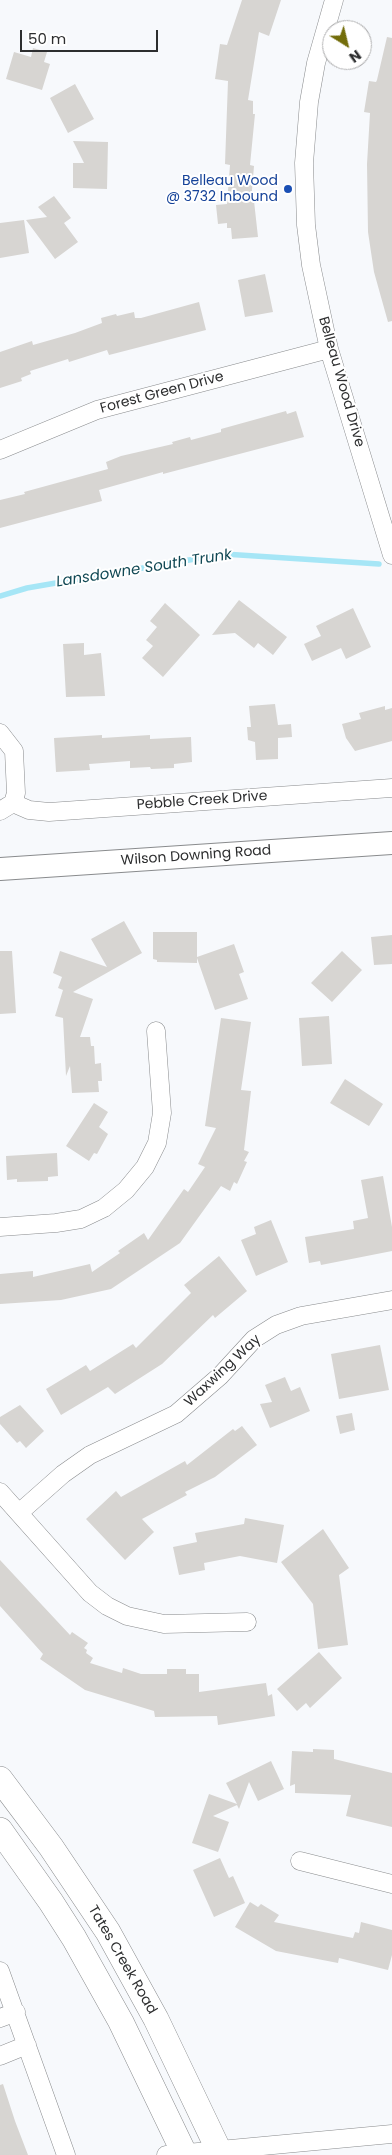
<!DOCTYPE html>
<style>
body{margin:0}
#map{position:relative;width:392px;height:2155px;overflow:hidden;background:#f7f9fc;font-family:Poppins,sans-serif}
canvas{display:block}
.north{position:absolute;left:322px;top:20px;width:50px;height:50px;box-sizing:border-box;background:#fff;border:1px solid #ababac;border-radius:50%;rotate:144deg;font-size:14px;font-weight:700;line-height:20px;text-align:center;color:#2d2e2f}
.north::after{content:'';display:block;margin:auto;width:18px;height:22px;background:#736d0a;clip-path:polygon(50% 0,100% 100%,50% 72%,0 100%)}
.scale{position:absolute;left:20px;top:30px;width:138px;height:22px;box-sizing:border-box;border:2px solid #2d2e2f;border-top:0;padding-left:6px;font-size:15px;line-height:18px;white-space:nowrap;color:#2d2e2f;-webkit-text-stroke:4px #fff;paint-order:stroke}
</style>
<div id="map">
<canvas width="392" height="2155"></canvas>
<div class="north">N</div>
<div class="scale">50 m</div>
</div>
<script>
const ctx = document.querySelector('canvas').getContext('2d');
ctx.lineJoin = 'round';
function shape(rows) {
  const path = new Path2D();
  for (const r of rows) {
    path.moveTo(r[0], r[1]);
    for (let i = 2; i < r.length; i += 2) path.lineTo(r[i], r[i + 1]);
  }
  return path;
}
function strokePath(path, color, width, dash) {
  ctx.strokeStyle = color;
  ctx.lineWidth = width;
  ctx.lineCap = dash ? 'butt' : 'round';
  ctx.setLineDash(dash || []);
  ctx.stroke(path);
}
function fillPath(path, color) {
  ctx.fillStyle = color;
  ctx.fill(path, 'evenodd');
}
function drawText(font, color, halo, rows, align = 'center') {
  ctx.font = font + ' Poppins,sans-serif';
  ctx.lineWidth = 4;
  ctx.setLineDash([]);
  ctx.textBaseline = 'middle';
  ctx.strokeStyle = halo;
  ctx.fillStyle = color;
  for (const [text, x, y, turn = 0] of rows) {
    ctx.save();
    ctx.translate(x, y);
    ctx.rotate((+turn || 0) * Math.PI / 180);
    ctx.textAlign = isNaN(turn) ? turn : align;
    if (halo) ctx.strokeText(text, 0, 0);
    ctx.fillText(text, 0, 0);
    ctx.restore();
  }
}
const stream = shape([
 [0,596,27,588,224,554,379,564]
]);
const building = shape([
 [242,0,281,0,269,36,259,32,248,100,253,101,253,114,255,114,250,165,254,166,251,202,254,201,258,237,232,239,231,228,227,228,227,223,218,224,216,205,227,204,230,165,225,164,228,81,215,79,220,44,227,45],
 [387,37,392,38,392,321,388,322,374,272,368,232,367,164,370,113,364,112,369,81,376,82,377,80],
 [33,48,47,52,44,62,50,64,42,90,6,79,14,52,31,57],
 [75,84,94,119,68,133,50,98],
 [73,141,108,142,107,189,73,188,73,163,84,163],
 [54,196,71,218,64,223,78,242,55,259,26,220,47,217,38,207],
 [24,220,29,253,0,258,0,223],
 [265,274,273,312,245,317,238,280],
 [199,302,206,330,109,355,107,350,69,362,68,359,30,371,31,374,21,378,22,381,0,388,0,352,32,341,33,345,75,333,102,323,101,318,116,314,117,316,134,312,135,318,141,318],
 [286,411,287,414,296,411,304,437,163,474,163,472,99,490,102,501,0,528,0,500,25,494,24,492,108,469,106,462,121,456,173,444,172,442,190,437,191,440,221,432,221,429],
 [239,600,287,637,273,655,258,643,254,648,235,633,212,635],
 [165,603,200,635,163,677,142,658,153,646,146,640,157,627,150,621],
 [353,608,371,647,346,659,341,648,312,661,304,644,321,636,316,626],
 [84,643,84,655,101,653,105,696,66,697,63,644],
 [275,704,278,725,291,724,292,737,278,738,278,759,256,760,255,742,248,740,247,727,251,727,249,706],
 [385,706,385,710,392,708,392,741,355,751,346,738,342,724,361,719,359,713],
 [102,735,102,738,150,735,150,739,191,737,192,762,174,764,174,768,151,769,150,767,130,768,130,761,89,764,90,770,56,772,54,738],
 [124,921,142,953,73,992,93,999,80,1037,90,1037,91,1046,94,1046,95,1064,101,1063,102,1081,98,1081,99,1092,72,1093,70,1066,66,1076,63,1018,55,1016,63,990,58,988,62,977,53,973,60,951,107,967,91,939],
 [153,932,197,932,197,957,234,944,244,972,239,974,248,999,215,1010,197,958,197,963,157,962,157,960,153,959],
 [392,935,392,964,374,965,371,937],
 [0,951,12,951,16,1013,0,1014],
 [342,951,362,970,332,1002,311,983],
 [329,1016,332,1064,302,1066,299,1018],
 [221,1018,251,1022,241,1090,251,1091,244,1150,249,1152,244,1161,247,1162,237,1184,234,1182,230,1191,221,1186,180,1243,111,1289,61,1300,0,1304,0,1274,33,1271,33,1277,90,1264,92,1272,120,1253,118,1251,144,1233,148,1240,184,1189,188,1192,205,1167,198,1164,216,1128,205,1126],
 [345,1079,383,1104,369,1126,330,1103],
 [94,1103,108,1112,99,1127,108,1134,97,1154,94,1153,89,1161,66,1146],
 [57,1153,58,1176,48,1177,48,1181,17,1182,17,1179,7,1180,6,1156],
 [383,1176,392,1227,392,1251,321,1265,320,1261,309,1263,305,1237,354,1229,353,1221,368,1218,361,1180],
 [271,1220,288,1262,256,1276,241,1240,256,1234,254,1227],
 [219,1256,247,1291,215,1318,213,1315,162,1364,115,1394,108,1387,61,1415,46,1389,86,1365,90,1371,133,1344,136,1348,191,1293,184,1285],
 [380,1345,389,1390,339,1399,331,1354],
 [285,1377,291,1391,300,1387,310,1411,270,1428,260,1404,272,1402,265,1385],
 [20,1405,44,1431,26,1448,20,1441,17,1443,0,1424,0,1417],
 [352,1413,355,1430,340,1434,336,1416],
 [242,1426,257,1445,215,1477,185,1492,187,1495,142,1519,154,1532,125,1560,86,1519,116,1491,121,1497,185,1461,187,1465,233,1429,235,1431],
 [245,1518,284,1525,277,1563,240,1556,204,1563,205,1570,179,1575,173,1547,197,1542,195,1533,244,1524],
 [323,1529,349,1568,339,1575,348,1645,318,1649,313,1604,281,1562],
 [0,1560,70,1635,72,1632,88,1643,84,1648,87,1650,86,1653,93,1658,90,1663,122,1673,123,1668,141,1674,167,1674,167,1669,186,1669,186,1674,199,1674,199,1692,266,1683,268,1696,272,1694,275,1716,218,1725,217,1716,155,1717,154,1711,85,1690,40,1659,43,1654,0,1606],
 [319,1652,342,1678,310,1708,306,1703,297,1711,277,1689],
 [313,1749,334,1750,334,1759,392,1773,392,1827,346,1816,351,1795,295,1793,295,1784,290,1786,292,1751,313,1752],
 [271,1761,284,1789,258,1801,249,1782,239,1809,237,1805,213,1816,229,1822,218,1852,192,1843,209,1794,237,1804,226,1783],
 [220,1858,229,1878,233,1876,245,1903,214,1917,193,1870],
 [250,1902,258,1907,261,1904,279,1915,274,1922,353,1938,355,1932,359,1933,361,1922,392,1930,392,1955,388,1970,339,1958,338,1963,276,1951,235,1927],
 [3,2084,15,2121,28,2155,0,2155,0,2085]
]);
const minor = shape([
 [334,0,316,63,309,102,304,163,306,225,311,265,329,349,392,555],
 [0,450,97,410,329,349],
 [0,733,14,751,16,793,13,803,0,811],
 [13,803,29,810,49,812,392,788],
 [0,1227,56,1223,81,1219,104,1208,126,1190,145,1167,157,1143,162,1113,156,1031],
 [0,1492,90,1593,107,1606,127,1616,164,1624,247,1622],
 [20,1512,63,1474,90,1455,176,1414,220,1376,254,1339,276,1325,301,1316,392,1300],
 [300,1861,392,1884],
 [0,1971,66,2155],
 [0,2018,16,2012],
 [0,2056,27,2045],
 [166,2155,392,2134]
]);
const tertiary = shape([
 [0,869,392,843]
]);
const secondary = shape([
 [0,1779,51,1847,108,1932,156,2019,221,2155],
 [0,1830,51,1902,74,1938,121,2022,185,2155]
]);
const markers = [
 [288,189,5,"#1a4fb4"]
];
const transitNames = [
 ["Belleau Wood",278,181],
 ["@ 3732 Inbound",278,197]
];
const streetNames = [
 ["Belleau Wood Drive",341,382,74],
 ["Forest Green Drive",162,393,-15],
 ["Pebble Creek Drive",202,801,-4],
 ["Wilson Downing Road",196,856,-4],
 ["Waxwing Way",223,1371,-43],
 ["Tates Creek Road",122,1960,60]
];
const waterNames = [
 ["Lansdowne South Trunk",144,569,-9]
];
strokePath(stream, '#a6e6f6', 5.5);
fillPath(building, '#d7d5d2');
strokePath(minor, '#898b8d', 19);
strokePath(tertiary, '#898b8d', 24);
strokePath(secondary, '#898b8d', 26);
strokePath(minor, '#fff', 18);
strokePath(tertiary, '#fff', 22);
strokePath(secondary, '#fff', 25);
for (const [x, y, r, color] of markers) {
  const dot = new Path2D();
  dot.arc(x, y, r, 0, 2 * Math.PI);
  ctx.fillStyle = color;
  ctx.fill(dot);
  strokePath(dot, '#fff', 2);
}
drawText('14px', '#164399', '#fff', transitNames, 'right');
drawText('14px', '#2d2e2f', '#fff', streetNames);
drawText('italic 15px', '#114854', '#fff', waterNames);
</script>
